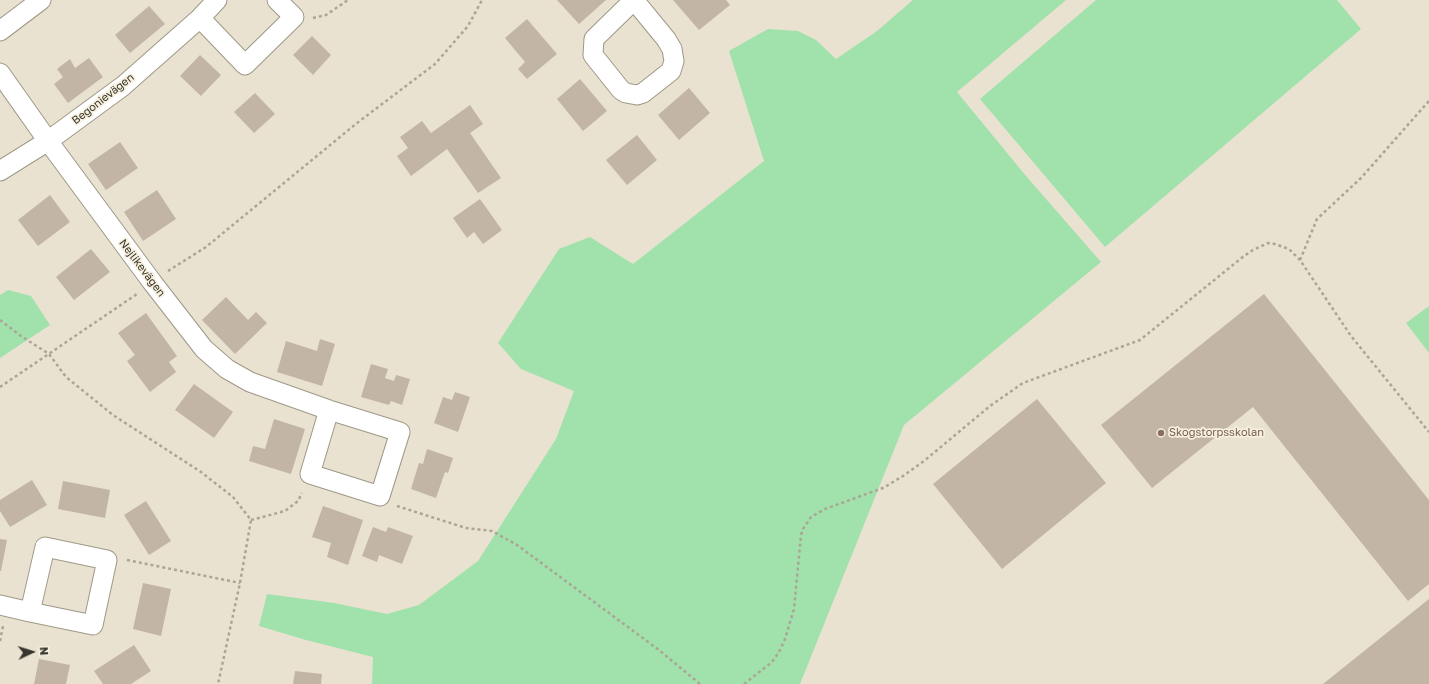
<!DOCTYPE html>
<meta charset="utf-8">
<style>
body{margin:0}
#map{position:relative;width:1429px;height:684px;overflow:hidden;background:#e9e2d0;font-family:"Golos Text",sans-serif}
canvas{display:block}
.north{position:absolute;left:12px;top:632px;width:40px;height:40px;-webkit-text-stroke:3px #f6f0dd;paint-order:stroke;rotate:86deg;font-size:11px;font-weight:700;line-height:16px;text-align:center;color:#38352e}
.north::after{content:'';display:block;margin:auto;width:14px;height:18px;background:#38352e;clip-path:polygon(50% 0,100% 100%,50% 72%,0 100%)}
</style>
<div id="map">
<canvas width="1429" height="684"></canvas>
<div class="north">N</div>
</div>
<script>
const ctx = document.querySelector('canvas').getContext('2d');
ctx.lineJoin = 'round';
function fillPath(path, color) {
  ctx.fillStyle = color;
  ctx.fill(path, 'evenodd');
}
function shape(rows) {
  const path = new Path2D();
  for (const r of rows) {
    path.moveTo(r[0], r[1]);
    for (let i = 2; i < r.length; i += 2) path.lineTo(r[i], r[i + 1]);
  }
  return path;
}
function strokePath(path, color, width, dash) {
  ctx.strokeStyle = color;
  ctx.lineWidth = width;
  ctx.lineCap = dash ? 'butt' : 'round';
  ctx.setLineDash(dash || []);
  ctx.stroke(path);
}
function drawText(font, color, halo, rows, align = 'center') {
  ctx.font = font + ' "Golos Text",sans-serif';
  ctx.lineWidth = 3.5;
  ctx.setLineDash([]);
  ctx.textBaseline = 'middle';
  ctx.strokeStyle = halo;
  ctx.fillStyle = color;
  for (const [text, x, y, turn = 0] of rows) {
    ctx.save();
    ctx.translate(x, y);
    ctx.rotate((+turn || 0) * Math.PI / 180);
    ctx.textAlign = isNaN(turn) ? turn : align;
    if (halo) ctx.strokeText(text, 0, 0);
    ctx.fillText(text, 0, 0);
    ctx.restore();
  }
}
const green = shape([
 [913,0,1066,0,957,92,1026,176,1101,262,904,425,800,684,372,684,373,657,306,640,259,626,267,594,334,603,387,614,419,605,478,561,556,439,574,391,521,369,498,343,559,249,590,237,633,264,764,161,729,51,768,29,798,31,816,40,836,59,877,31],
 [1096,0,1337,0,1361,29,1105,247,980,99],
 [8,290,31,296,50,325,0,358,0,295],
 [1429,306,1429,353,1406,323]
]);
const building = shape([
 [557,0,606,0,579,24],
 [673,0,726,0,730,5,699,30],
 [149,6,165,24,130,53,115,35],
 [527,19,557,54,527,79,518,69,525,62,505,38],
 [312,36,331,55,313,75,293,55],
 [200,55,221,75,201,96,180,76],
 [89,58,103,77,68,103,54,84,63,77,57,69,70,59,75,68],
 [580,79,607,111,583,131,557,99],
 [689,88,710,113,679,140,658,115],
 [255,93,275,114,254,133,234,112],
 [470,105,483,124,470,133,501,178,478,193,447,149,411,176,397,156,408,148,400,137,422,121,431,133],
 [637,135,657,160,627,185,606,160],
 [120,142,138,168,106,190,88,164],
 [157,190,176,219,143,241,124,212],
 [50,195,70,222,38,246,18,220],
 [480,199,502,230,483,244,474,232,467,238,453,218],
 [91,249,110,272,74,300,56,277],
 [1264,294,1429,500,1429,584,1408,601,1253,407,1152,488,1101,425],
 [226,297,248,320,256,312,267,323,235,354,202,320],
 [146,313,177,356,169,362,176,372,150,392,127,361,135,355,118,333],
 [320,339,335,344,322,386,277,372,286,341,317,351],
 [371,364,388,369,385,378,394,381,396,375,410,379,402,405,391,401,389,405,361,397],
 [194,384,233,412,214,438,175,410],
 [455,392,470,397,458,432,434,423,443,397,452,400],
 [1037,399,1106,483,1002,569,933,484],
 [274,419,305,429,291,474,249,461,253,446,265,449],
 [427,449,453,458,448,473,445,472,436,498,411,489,419,463,423,464],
 [32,480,47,505,10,527,0,511,0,500],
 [63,481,110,490,105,518,58,509],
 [146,501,171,541,149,555,124,515],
 [323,506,363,520,348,565,327,557,331,543,312,537],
 [373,527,386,532,388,527,413,536,402,564,379,555,377,562,362,556],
 [0,539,7,540,1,571,0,571],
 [143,583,171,589,161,636,133,629],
 [1429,599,1429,684,1323,684],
 [134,645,151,671,131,684,103,684,94,671],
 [39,659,70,665,66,684,34,684],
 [295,671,322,674,321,684,293,684]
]);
const path = shape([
 [313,18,326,15,348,0],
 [1300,260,1317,219,1361,178,1429,101],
 [168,271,206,247,357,123,435,64,468,26,482,0],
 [0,320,21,336,49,354,66,377,113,415,201,472,233,497,251,520,240,583,218,684],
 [0,387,137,294],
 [397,506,466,528,492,531,517,545,659,650,700,684],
 [251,520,285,511,298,501,302,493],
 [127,560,240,583],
 [0,641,3,626],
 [744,684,772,662,779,652,785,639,794,609,801,535,803,529,811,517,825,509,883,488,903,476,924,461,990,406,1023,383,1140,340,1244,256,1253,250,1268,243,1275,244,1289,249,1300,260,1351,336,1429,432]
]);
const street = shape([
 [634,0,666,39,672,49,674,61,671,71,643,93,637,95,626,93,621,90,593,55,594,39,634,0],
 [200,18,245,65,294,17,277,0],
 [0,31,41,0],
 [0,73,48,141,152,282,204,349,227,369,250,382,329,410,400,432,380,496,310,474,329,410],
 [0,171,48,141,123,86,200,18,217,0],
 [0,605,30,612,93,625,107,560,45,547,30,612]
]);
const markers = [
 [1161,433,4,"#8d6e63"]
];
const streetNames = [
 ["Begonievägen",103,99,-38],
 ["Nejlikevägen",142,268,53]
];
const educationNames = [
 ["Skogstorpsskolan",1169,433]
];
fillPath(green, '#a0e1ac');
fillPath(building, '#c2b5a6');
strokePath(street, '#9e9887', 21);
strokePath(path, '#aba597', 2.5, [3, 3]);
strokePath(street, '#fff', 19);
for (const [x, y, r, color] of markers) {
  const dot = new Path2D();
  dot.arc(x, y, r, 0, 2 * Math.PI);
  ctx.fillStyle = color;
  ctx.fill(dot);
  strokePath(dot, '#f6f0dd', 1.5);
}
drawText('11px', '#38352e', '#f6f0dd', streetNames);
drawText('11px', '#785e54', '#f6f0dd', educationNames, 'left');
</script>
